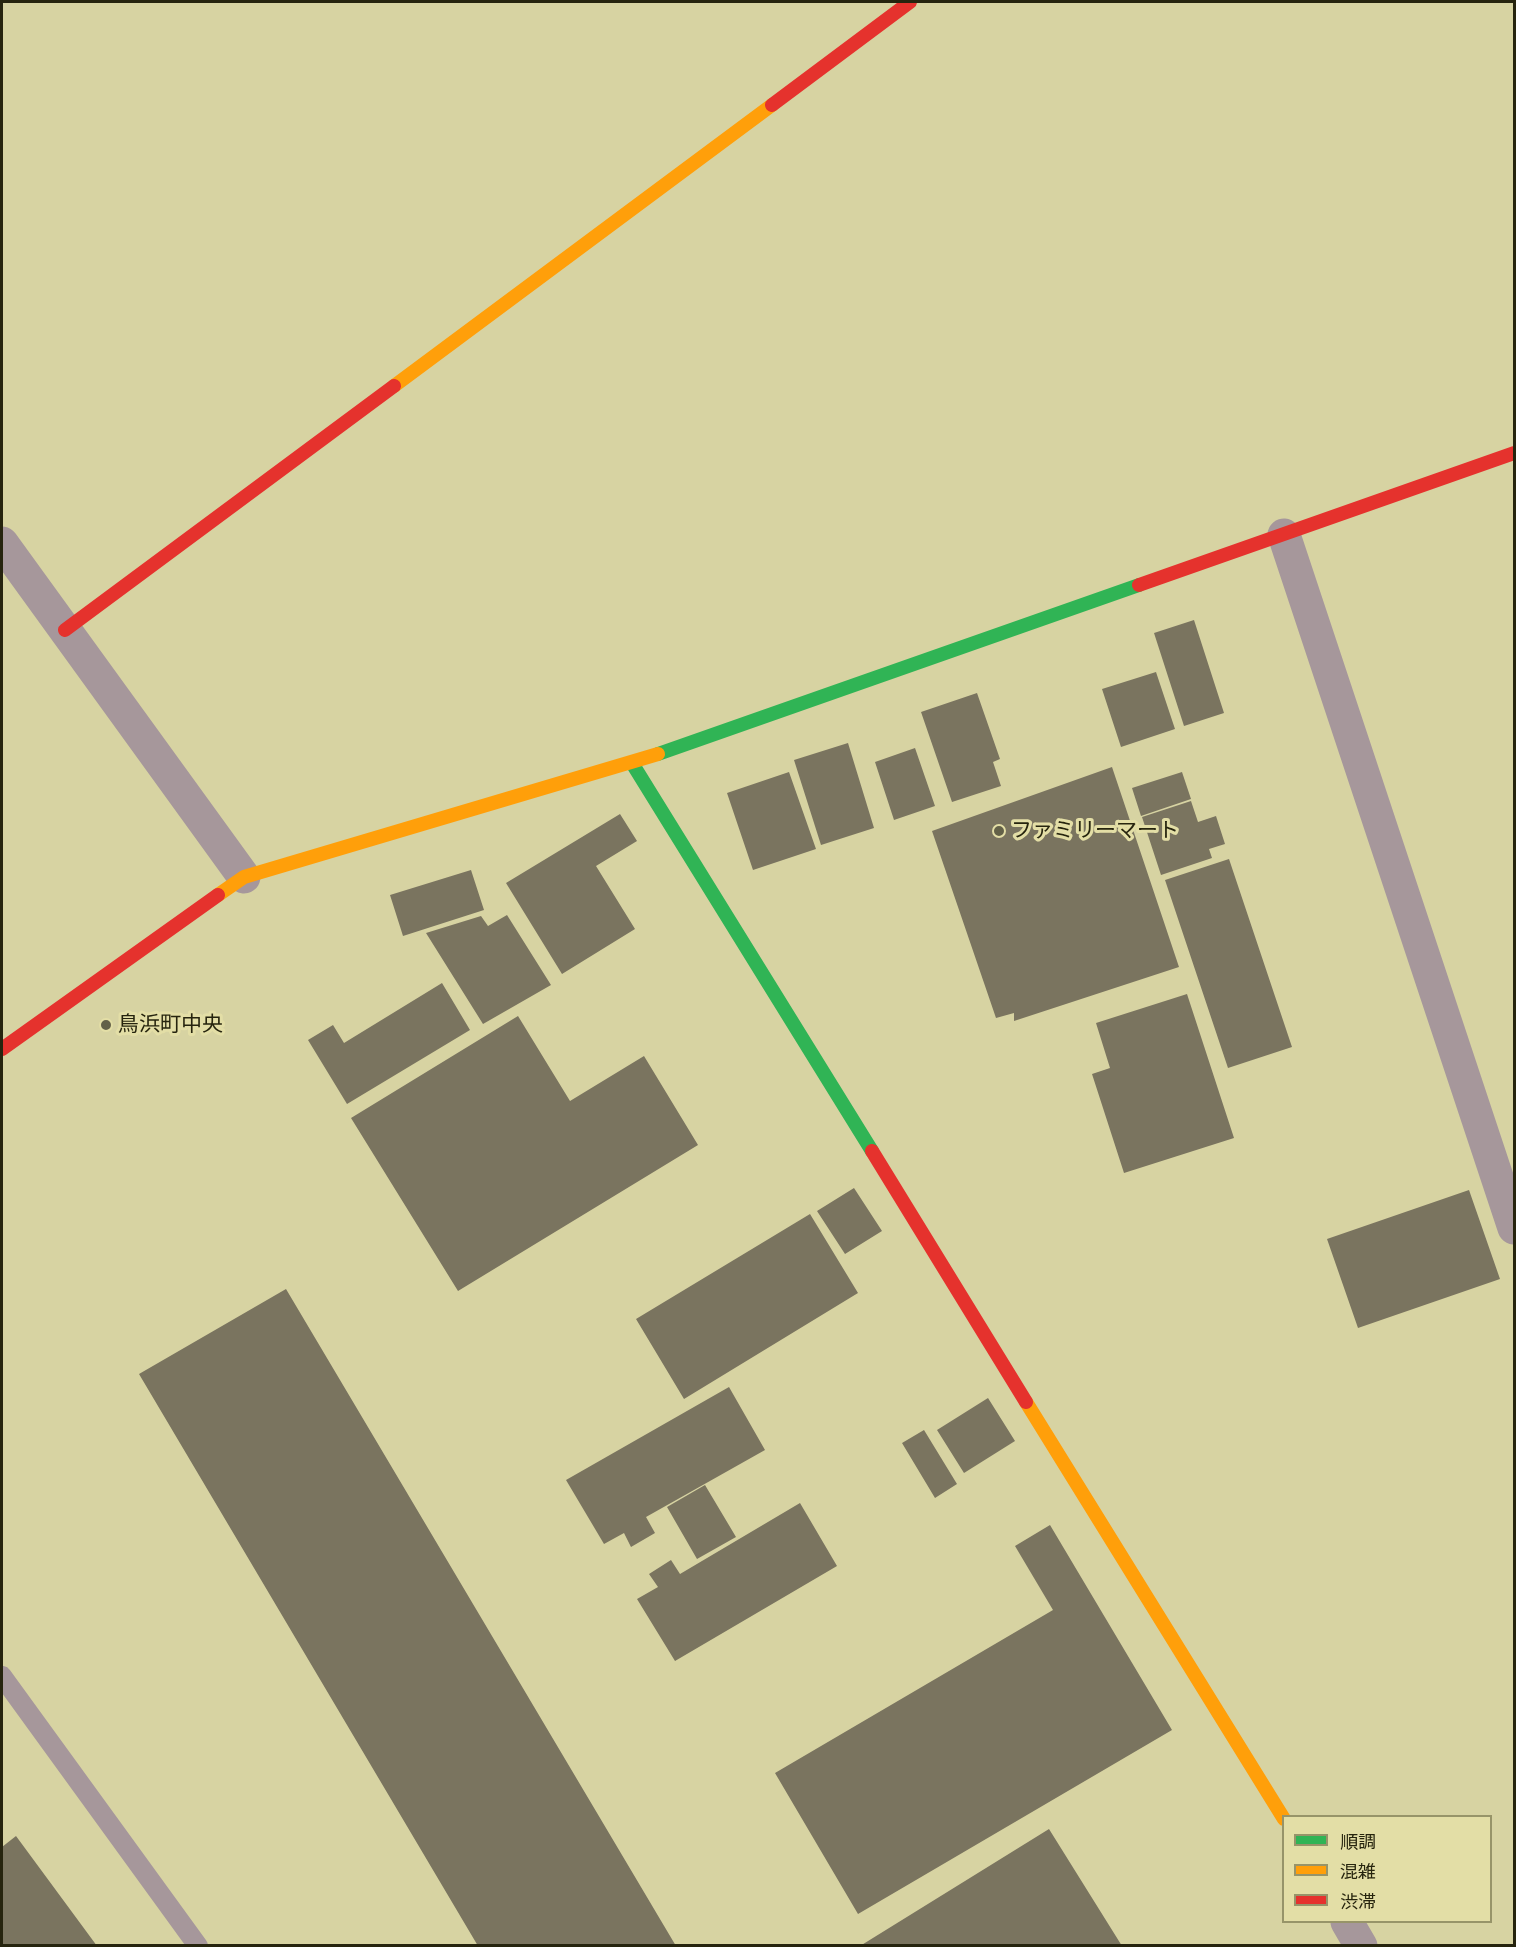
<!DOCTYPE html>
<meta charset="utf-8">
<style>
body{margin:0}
#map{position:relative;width:1516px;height:1947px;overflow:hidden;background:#d5d2b4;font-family:"Zilla Slab","Noto Sans JP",serif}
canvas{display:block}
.frame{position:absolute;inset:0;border:3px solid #26240e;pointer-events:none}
.legend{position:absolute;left:1282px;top:1815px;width:210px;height:108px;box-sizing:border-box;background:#e3dea6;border:2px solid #979469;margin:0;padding:8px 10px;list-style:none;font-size:18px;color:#26240e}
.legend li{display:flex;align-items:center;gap:12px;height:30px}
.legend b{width:30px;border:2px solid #979469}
</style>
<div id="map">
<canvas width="1516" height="1947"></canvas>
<div class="frame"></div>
<ul class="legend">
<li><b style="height:8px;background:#30b455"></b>順調</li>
<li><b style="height:8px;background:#ff9f0a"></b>混雑</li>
<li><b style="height:8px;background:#e5322d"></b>渋滞</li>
</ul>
</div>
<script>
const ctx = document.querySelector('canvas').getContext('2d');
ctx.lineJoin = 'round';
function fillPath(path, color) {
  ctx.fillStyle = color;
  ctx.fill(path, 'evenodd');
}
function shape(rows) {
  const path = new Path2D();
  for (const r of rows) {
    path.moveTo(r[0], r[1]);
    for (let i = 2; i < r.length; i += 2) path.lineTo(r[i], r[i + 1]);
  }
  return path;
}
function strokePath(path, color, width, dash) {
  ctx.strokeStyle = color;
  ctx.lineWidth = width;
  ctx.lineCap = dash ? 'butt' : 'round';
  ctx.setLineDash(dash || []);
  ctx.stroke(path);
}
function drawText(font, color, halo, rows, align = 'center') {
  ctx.font = font + ' "Zilla Slab","Noto Sans JP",serif';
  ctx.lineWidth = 6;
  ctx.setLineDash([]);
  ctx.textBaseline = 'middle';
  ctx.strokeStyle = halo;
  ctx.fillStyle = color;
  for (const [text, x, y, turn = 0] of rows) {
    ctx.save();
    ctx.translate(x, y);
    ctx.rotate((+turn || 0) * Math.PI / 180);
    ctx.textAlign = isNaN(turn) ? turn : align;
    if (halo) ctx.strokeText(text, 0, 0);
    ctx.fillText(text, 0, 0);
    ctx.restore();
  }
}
const built = shape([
 [2,2,1514,2,1514,1945,2,1946],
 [1284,1816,1490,1816,1490,1922,1284,1922]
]);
const building = shape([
 [1194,620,1224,713,1184,726,1154,633],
 [1156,672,1175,729,1121,747,1102,689],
 [977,693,1000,759,993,762,1001,786,952,802,921,712],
 [848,743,874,828,821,845,794,760],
 [915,748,935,806,894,820,875,762],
 [1112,767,1179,967,1014,1021,1014,1013,996,1018,932,831],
 [789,772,816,849,753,870,727,793],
 [1182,772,1191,799,1141,816,1132,788],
 [1191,801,1198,822,1216,816,1225,844,1209,849,1212,858,1161,875,1142,817],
 [620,814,637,841,596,866,635,929,562,974,506,883],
 [1229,859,1292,1047,1228,1068,1165,880],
 [471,870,484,910,403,936,390,895],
 [507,915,551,985,483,1024,426,933,481,916,488,926],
 [442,983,470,1030,347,1104,308,1040,333,1025,344,1043],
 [1187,994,1234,1138,1124,1173,1092,1074,1110,1068,1096,1023],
 [518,1016,570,1101,644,1056,698,1145,458,1291,351,1118],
 [854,1188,882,1231,845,1254,817,1211],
 [1469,1190,1500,1279,1358,1328,1327,1239],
 [810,1214,858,1293,684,1399,636,1319],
 [286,1289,676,1946,478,1946,139,1374],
 [729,1387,765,1450,646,1517,655,1533,631,1547,624,1533,604,1544,566,1480],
 [988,1398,1015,1441,964,1473,937,1430],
 [924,1430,957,1484,935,1498,902,1443],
 [705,1485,736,1537,697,1559,667,1507],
 [800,1503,837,1566,675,1661,637,1599,658,1587,649,1574,671,1560,680,1574],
 [1050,1525,1172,1730,858,1914,775,1773,1053,1610,1015,1546],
 [1049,1829,1122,1946,860,1946],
 [16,1836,97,1946,2,1946,2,1847]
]);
const lane = shape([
 [2,1676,198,1946]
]);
const street = shape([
 [1284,535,1514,1228],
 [2,543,244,877],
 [1347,1922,1361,1946]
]);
const fast = shape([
 [658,754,1139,585],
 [632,763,872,1151]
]);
const slow = shape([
 [394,386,772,105],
 [218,895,244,877,658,754],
 [1026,1402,1284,1819]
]);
const jam = shape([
 [772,105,910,2],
 [1139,585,1514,453],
 [65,630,394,386],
 [2,1049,218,895],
 [872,1151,1026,1402]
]);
const markers = [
 [999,831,6,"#636148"],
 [106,1025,6,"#636148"]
];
const poiNames = [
 ["ファミリーマート",1011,831],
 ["鳥浜町中央",118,1025]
];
fillPath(built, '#d7d3a2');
fillPath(building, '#7a745f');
strokePath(lane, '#a6979b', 20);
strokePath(street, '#a6979b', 33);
strokePath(fast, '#30b455', 14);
strokePath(slow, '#ff9f0a', 14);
strokePath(jam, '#e5322d', 14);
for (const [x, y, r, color] of markers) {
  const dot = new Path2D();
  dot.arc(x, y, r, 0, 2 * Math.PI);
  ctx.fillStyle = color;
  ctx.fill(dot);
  strokePath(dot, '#e3dea6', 2);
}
drawText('21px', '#26240e', '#e3dea6', poiNames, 'left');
</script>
